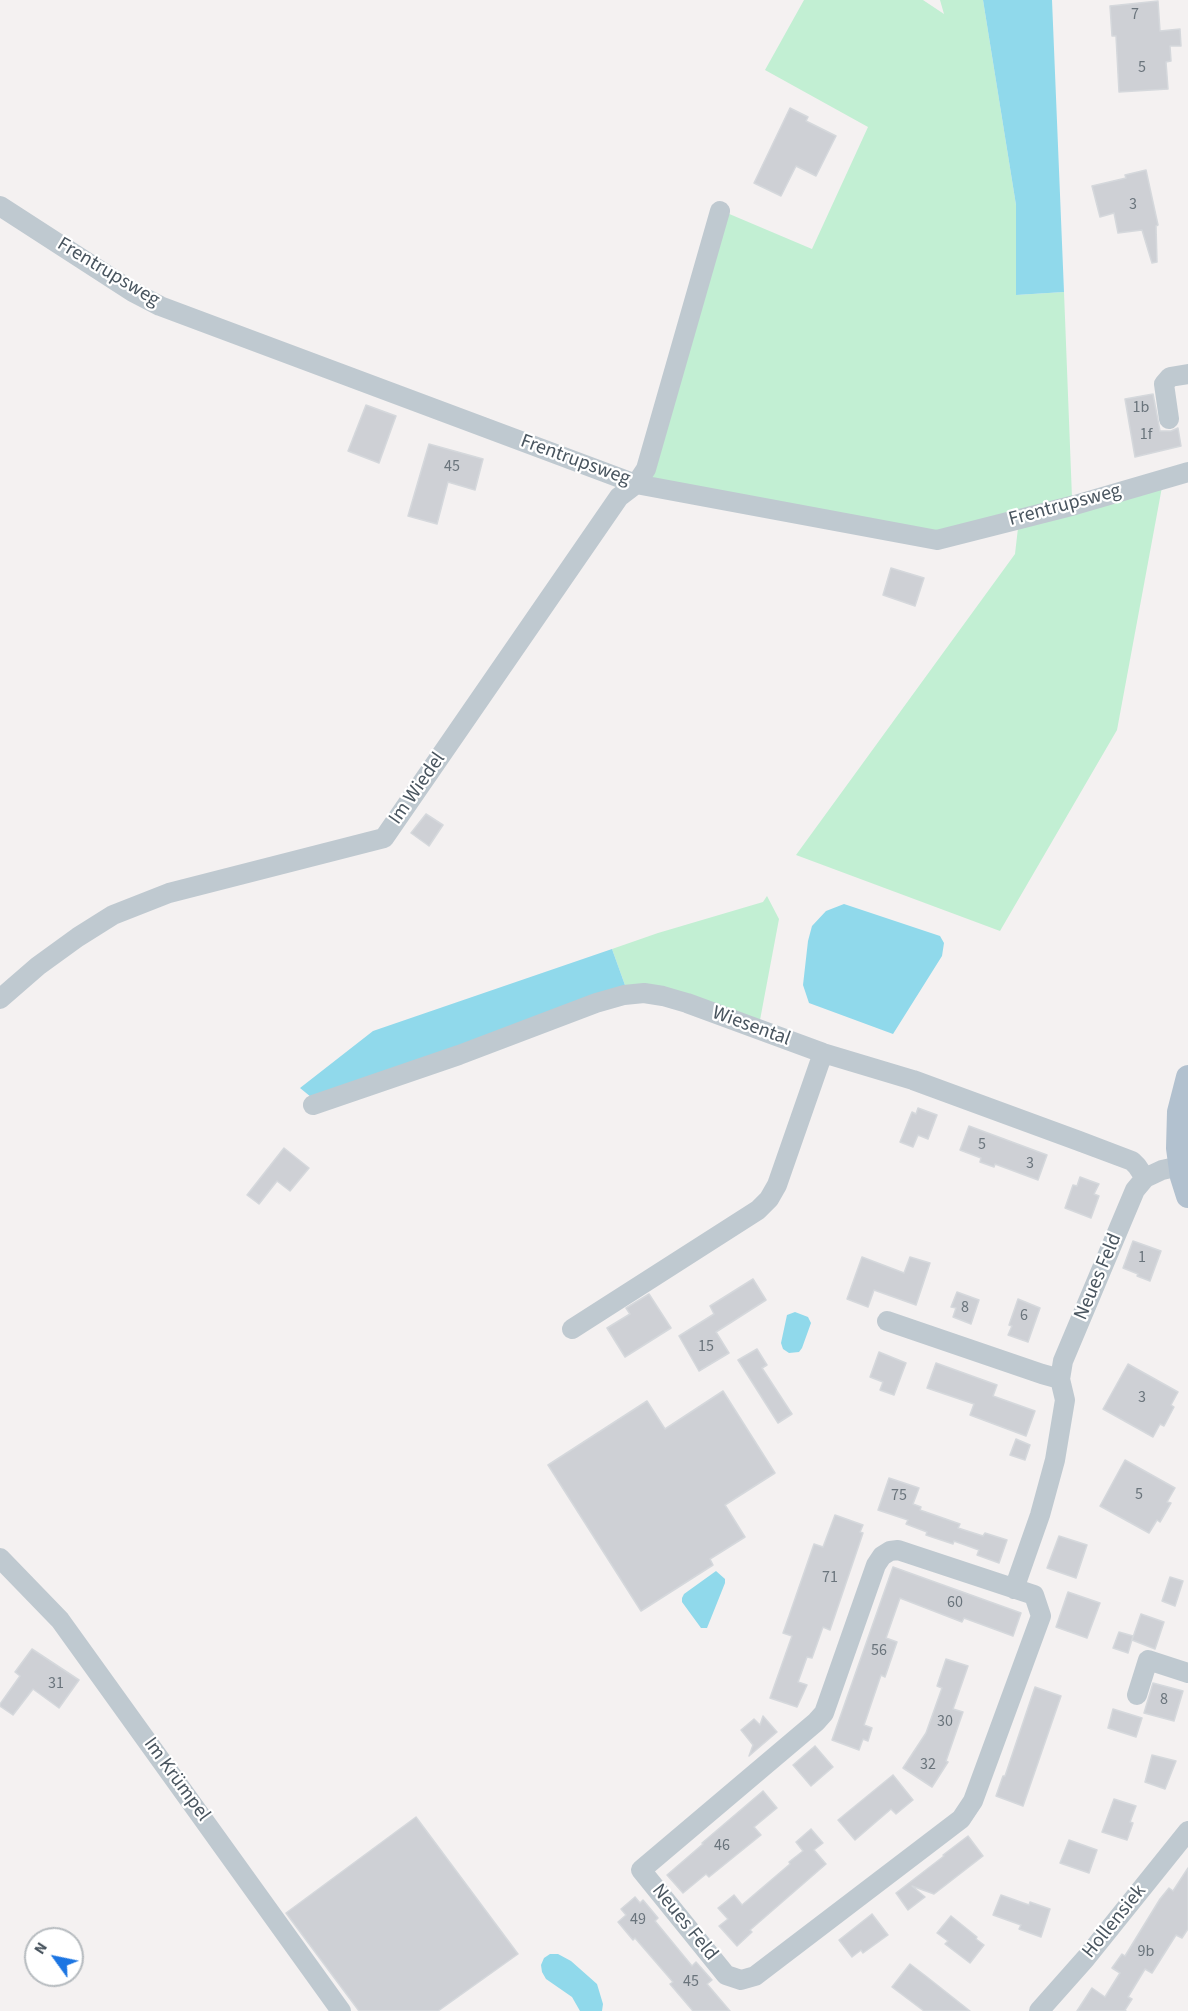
<!DOCTYPE html>
<meta charset="utf-8">
<style>
body{margin:0}
#map{position:relative;width:1188px;height:2011px;overflow:hidden;background:#f4f1f1;font-family:"Source Sans 3",sans-serif}
canvas{display:block}
.north{position:absolute;left:24px;top:1927px;width:60px;height:60px;box-sizing:border-box;background:#fff;border:2px solid #b6bbbf;border-radius:50%;rotate:303deg;font-size:16px;font-weight:700;line-height:24px;text-align:center;color:#49555f}
.north::after{content:'';display:block;margin:auto;width:21px;height:27px;background:#1c75e2;clip-path:polygon(50% 0,100% 100%,50% 72%,0 100%)}
</style>
<div id="map">
<canvas width="1188" height="2011"></canvas>
<div class="north">N</div>
</div>
<script>
const ctx = document.querySelector('canvas').getContext('2d');
ctx.lineJoin = 'round';
function fillPath(path, color) {
  ctx.fillStyle = color;
  ctx.fill(path, 'evenodd');
}
function shape(rows) {
  const path = new Path2D();
  for (const r of rows) {
    path.moveTo(r[0], r[1]);
    for (let i = 2; i < r.length; i += 2) path.lineTo(r[i], r[i + 1]);
  }
  return path;
}
function strokePath(path, color, width, dash) {
  ctx.strokeStyle = color;
  ctx.lineWidth = width;
  ctx.lineCap = dash ? 'butt' : 'round';
  ctx.setLineDash(dash || []);
  ctx.stroke(path);
}
function drawText(font, color, halo, rows, align = 'center') {
  ctx.font = font + ' "Source Sans 3",sans-serif';
  ctx.lineWidth = 4.5;
  ctx.setLineDash([]);
  ctx.textBaseline = 'middle';
  ctx.strokeStyle = halo;
  ctx.fillStyle = color;
  for (const [text, x, y, turn = 0] of rows) {
    ctx.save();
    ctx.translate(x, y);
    ctx.rotate((+turn || 0) * Math.PI / 180);
    ctx.textAlign = isNaN(turn) ? turn : align;
    if (halo) ctx.strokeText(text, 0, 0);
    ctx.fillText(text, 0, 0);
    ctx.restore();
  }
}
const green = shape([
 [804,0,923,0,944,14,940,0,983,0,1016,205,1016,295,1064,292,1072,498,938,535,651,481,727,213,812,249,868,127,765,70],
 [1162,487,1117,730,1000,931,796,855,1015,554,1018,528],
 [767,896,779,919,760,1020,626,988,612,949,658,933,763,902]
]);
const water = shape([
 [983,0,1052,0,1064,292,1016,295,1016,205],
 [844,904,940,936,944,943,942,956,893,1034,809,1003,803,985,808,941,812,926,826,911],
 [612,949,626,988,311,1097,300,1088,373,1031],
 [795,1312,808,1317,811,1323,802,1348,799,1352,789,1353,783,1349,781,1343,787,1315],
 [716,1571,725,1579,725,1583,707,1628,701,1628,682,1602,682,1598,684,1594],
 [550,1954,558,1954,571,1961,597,1984,603,2004,602,2011,580,2011,572,1997,546,1979,542,1972,541,1965,544,1958]
]);
const building = shape([
 [1158,1,1160,31,1180,29,1181,46,1170,46,1171,61,1166,62,1168,89,1119,92,1116,36,1112,36,1110,6,1158,1],
 [790,108,808,117,806,121,836,136,816,176,796,166,781,196,754,183,790,108],
 [1146,170,1158,225,1156,226,1157,262,1152,263,1142,230,1118,233,1114,213,1100,217,1092,186,1126,178,1125,175,1146,170],
 [1153,394,1160,431,1171,431,1178,428,1181,446,1135,457,1125,399,1153,394],
 [366,405,396,416,379,463,348,451,366,405],
 [429,444,483,459,475,490,448,482,437,524,408,516,429,444],
 [891,568,924,578,915,606,883,595,891,568],
 [426,814,443,825,429,846,411,833,426,814],
 [918,1108,937,1115,928,1139,918,1135,913,1147,900,1142,912,1112,916,1114,918,1108],
 [969,1126,1047,1155,1038,1180,995,1164,994,1167,980,1162,981,1158,960,1150,969,1126],
 [284,1148,309,1168,290,1191,277,1181,259,1204,247,1195,284,1148],
 [1080,1177,1099,1184,1094,1194,1099,1196,1091,1218,1065,1208,1073,1185,1077,1186,1080,1177],
 [1133,1241,1161,1251,1150,1281,1137,1276,1138,1274,1123,1268,1133,1241],
 [862,1257,904,1273,910,1257,930,1263,916,1305,874,1290,868,1307,847,1299,862,1257],
 [753,1279,766,1300,716,1332,729,1353,699,1371,679,1336,714,1314,710,1306,753,1279],
 [957,1292,979,1300,971,1324,953,1317,956,1308,951,1307,957,1292],
 [649,1294,671,1328,625,1357,607,1328,630,1314,626,1308,649,1294],
 [1018,1299,1040,1308,1028,1342,1008,1335,1012,1326,1009,1325,1018,1299],
 [757,1349,767,1365,762,1368,792,1414,778,1423,738,1360,757,1349],
 [879,1352,906,1363,894,1395,880,1390,883,1382,870,1377,879,1352],
 [936,1363,997,1385,993,1396,1035,1411,1026,1436,970,1415,974,1404,927,1388,936,1363],
 [1128,1364,1178,1392,1171,1405,1174,1407,1164,1426,1160,1424,1153,1437,1103,1409,1128,1364],
 [723,1391,775,1473,725,1505,745,1537,710,1559,713,1565,641,1611,548,1465,647,1401,665,1429,723,1391],
 [1016,1439,1030,1445,1025,1460,1010,1455,1016,1439],
 [1125,1460,1175,1488,1167,1502,1171,1503,1160,1522,1157,1520,1149,1533,1100,1506,1125,1460],
 [889,1478,919,1488,913,1504,921,1507,920,1510,960,1524,958,1528,983,1536,985,1533,1007,1540,999,1563,977,1555,979,1550,954,1541,953,1544,926,1535,927,1532,906,1524,908,1520,878,1510,889,1478],
 [835,1515,863,1525,860,1532,863,1533,830,1630,823,1627,812,1658,807,1657,798,1682,807,1685,797,1707,770,1698,792,1636,783,1633,789,1616,814,1544,823,1547,835,1515],
 [1059,1536,1087,1545,1076,1578,1047,1568,1059,1536],
 [893,1567,1021,1613,1013,1636,964,1618,962,1622,900,1598,886,1638,897,1642,885,1677,881,1675,864,1725,872,1728,868,1741,863,1739,859,1750,832,1740,893,1567],
 [1170,1577,1183,1581,1175,1606,1162,1601,1170,1577],
 [1068,1592,1100,1603,1087,1638,1056,1627,1068,1592],
 [1141,1614,1164,1622,1155,1649,1132,1640,1141,1614],
 [1119,1632,1133,1636,1128,1653,1113,1648,1119,1632],
 [32,1649,79,1680,59,1708,33,1689,13,1715,0,1706,0,1704,20,1676,15,1672,32,1649],
 [946,1659,968,1666,953,1709,963,1712,946,1761,948,1762,932,1787,903,1768,926,1733,942,1688,937,1686,946,1659],
 [1153,1683,1183,1691,1174,1721,1144,1713,1153,1683],
 [1035,1687,1061,1696,1023,1806,996,1796,1003,1776,1005,1776,1035,1687],
 [1113,1709,1142,1718,1136,1737,1108,1728,1113,1709],
 [763,1716,777,1732,749,1756,753,1745,741,1730,754,1719,760,1725,763,1716],
 [815,1746,833,1767,811,1786,793,1765,815,1746],
 [1152,1755,1176,1761,1165,1789,1145,1782,1152,1755],
 [893,1775,913,1800,896,1814,891,1809,855,1840,838,1820,893,1775],
 [763,1791,777,1808,754,1827,761,1835,709,1877,706,1874,683,1893,667,1875,703,1844,702,1843,763,1791],
 [1114,1799,1136,1806,1130,1822,1133,1823,1127,1840,1102,1832,1114,1799],
 [416,1817,518,1954,438,2011,359,2011,286,1913,416,1817],
 [811,1829,823,1843,814,1850,826,1864,750,1930,752,1932,737,1946,719,1926,728,1919,718,1908,734,1895,742,1905,790,1864,789,1862,803,1851,796,1842,811,1829],
 [968,1836,983,1856,934,1894,912,1886,925,1897,908,1910,896,1893,944,1856,943,1855,968,1836],
 [1069,1840,1097,1850,1089,1873,1060,1863,1069,1840],
 [1188,1868,1188,1929,1182,1938,1176,1935,1152,1973,1145,1969,1128,1997,1132,1999,1125,2010,1126,2011,1077,2011,1092,1988,1105,1997,1120,1973,1112,1968,1122,1954,1125,1956,1160,1899,1169,1888,1173,1891,1188,1868],
 [1001,1895,1029,1905,1030,1902,1050,1909,1041,1937,1019,1929,1021,1925,993,1915,1001,1895],
 [635,1897,640,1903,643,1900,658,1918,655,1921,692,1966,696,1962,712,1980,707,1984,730,2011,693,2011,670,1984,673,1982,635,1938,633,1940,618,1922,626,1915,621,1909,635,1897],
 [872,1914,888,1935,863,1953,861,1950,852,1957,839,1940,872,1914],
 [951,1916,977,1937,976,1939,984,1945,970,1963,945,1944,948,1941,937,1933,951,1916],
 [910,1964,927,1977,970,2011,924,2011,892,1987,910,1964]
]);
const minor = shape([
 [0,206,133,292,160,306,636,484,937,540,1075,505,1188,472],
 [1169,419,1164,384,1170,377,1188,374],
 [0,999,38,966,78,937,113,915,169,893,384,838,619,497,636,484,646,469,720,211],
 [313,1105,459,1055,596,1003,624,995,644,993,663,996,687,1003,823,1053,913,1080,1079,1141,1132,1161,1137,1166,1145,1178],
 [887,1321,1042,1374,1060,1379],
 [572,1329,758,1210,769,1199,777,1185,823,1053],
 [898,1550,1034,1595,1041,1616,973,1801,961,1819,755,1976,741,1980,726,1975,641,1870,816,1722,824,1713,876,1565,882,1556,890,1551,898,1550],
 [0,1558,60,1620,341,2011],
 [1014,1589,1040,1515,1055,1460,1065,1400,1060,1379,1063,1361,1135,1190,1145,1178,1162,1170,1180,1166],
 [1137,1695,1148,1660,1188,1673],
 [1039,2011,1086,1958,1188,1831]
]);
const major = shape([
 [1188,1077,1179,1112,1178,1148,1182,1177,1188,1196]
]);
const numberNames = [
 ["7",1135,15],
 ["5",1142,68],
 ["3",1133,205],
 ["1b",1141,408],
 ["1f",1146,435],
 ["45",452,467],
 ["5",982,1145],
 ["3",1030,1164],
 ["1",1142,1258],
 ["8",965,1308],
 ["6",1024,1316],
 ["15",706,1347],
 ["3",1142,1398],
 ["5",1139,1495],
 ["75",899,1496],
 ["71",830,1578],
 ["60",955,1603],
 ["56",879,1651],
 ["31",56,1684],
 ["8",1164,1700],
 ["30",945,1722],
 ["32",928,1765],
 ["46",722,1846],
 ["49",638,1920],
 ["9b",1146,1952],
 ["45",691,1982]
];
const streetNames = [
 ["Frentrupsweg",108,273,31],
 ["Frentrupsweg",575,461,20],
 ["Frentrupsweg",1065,506,-15],
 ["Im Wiedel",418,789,-55],
 ["Wiesental",751,1027,20],
 ["Neues Feld",1099,1277,-67],
 ["Im Krümpel",176,1780,54],
 ["Hollensiek",1115,1922,-51],
 ["Neues Feld",684,1923,51]
];
fillPath(green, '#c2efd3');
fillPath(water, '#90d9eb');
fillPath(building, '#ced0d5');
strokePath(building, '#d5d8dc', 1.5);
strokePath(minor, '#bfc9d0', 20);
strokePath(major, '#b2c1cf', 24);
drawText('16px', '#6a747c', null, numberNames);
drawText('20px', '#49555f', '#fff', streetNames);
</script>
